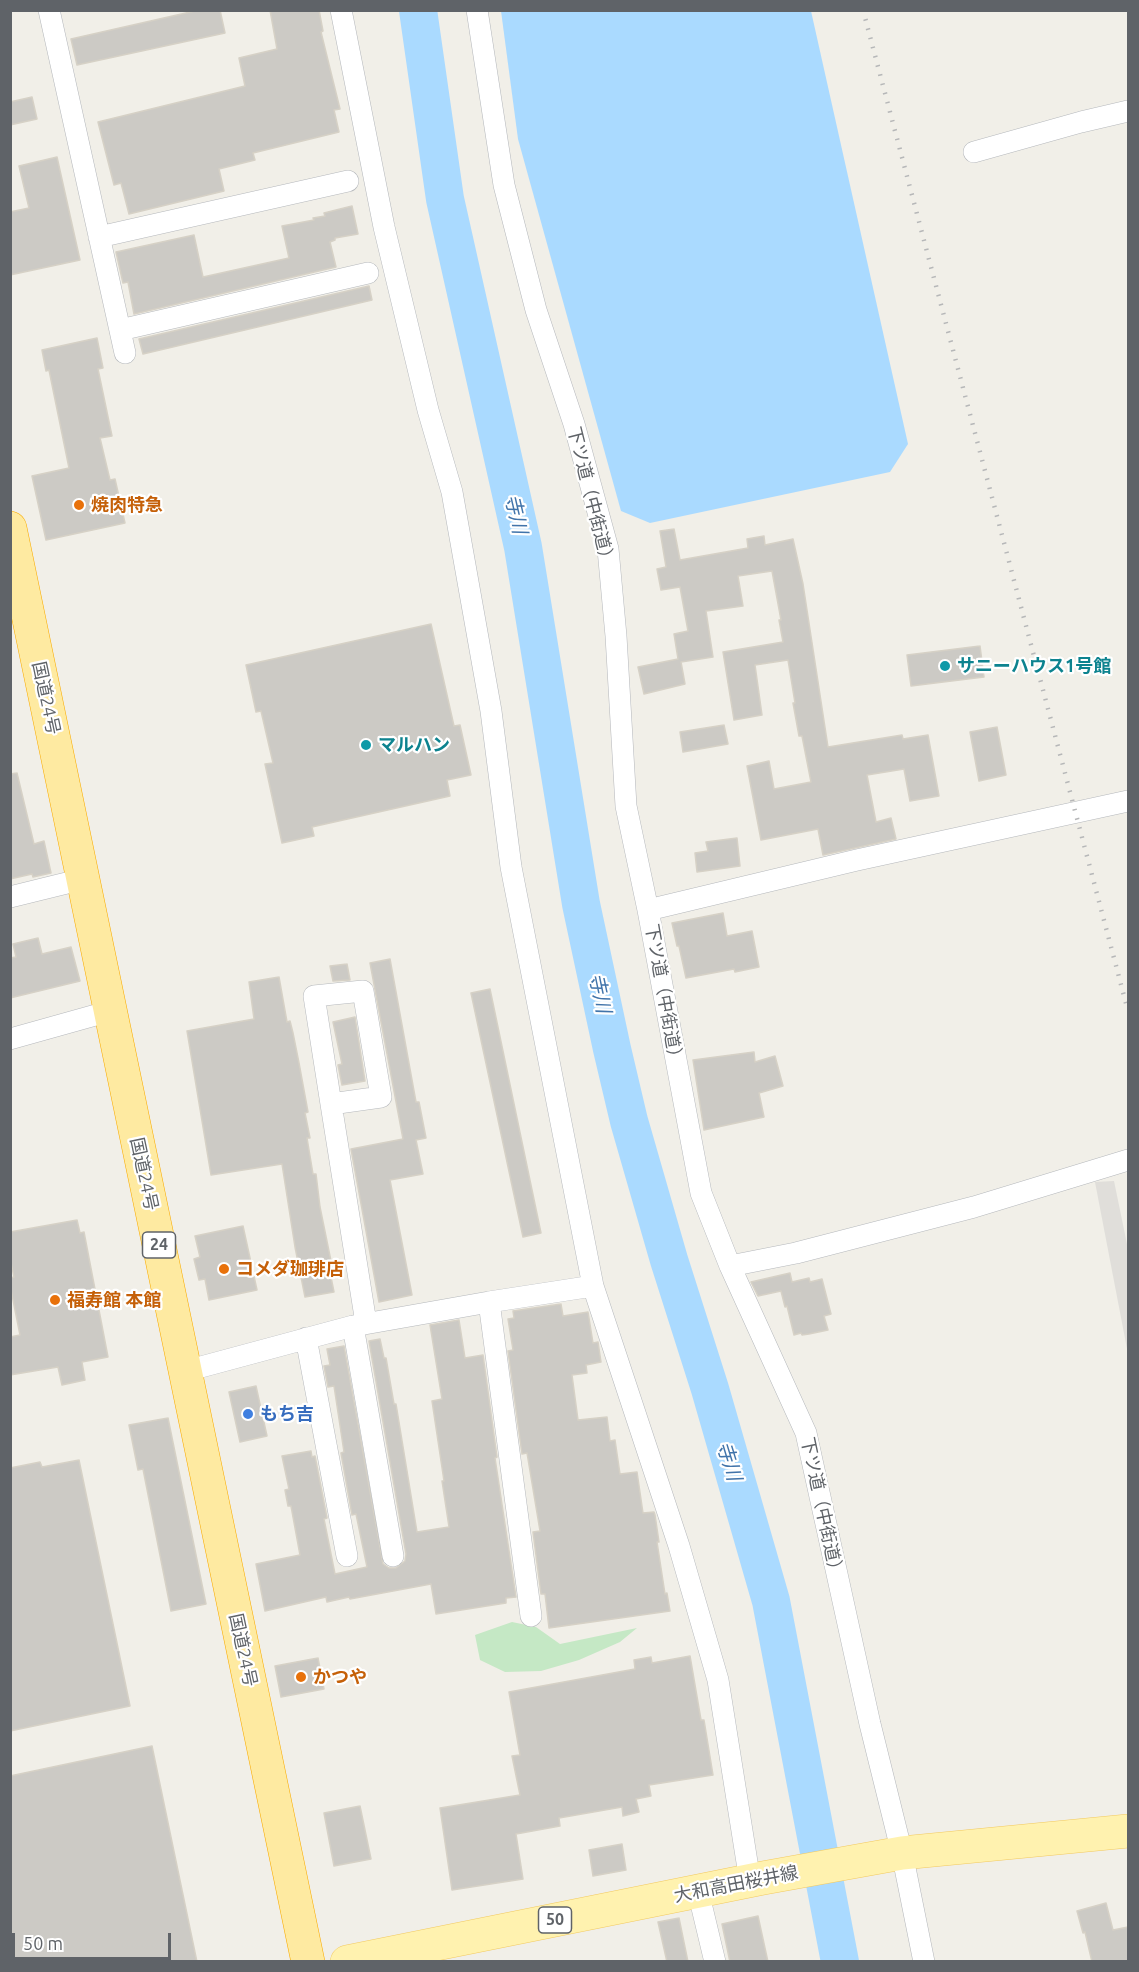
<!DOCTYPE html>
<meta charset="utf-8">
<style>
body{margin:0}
#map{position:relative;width:1139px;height:1972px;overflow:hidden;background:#f1efe8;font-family:Ubuntu,sans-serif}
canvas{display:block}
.frame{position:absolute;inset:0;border:12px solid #5f6368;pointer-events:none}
.scale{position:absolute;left:12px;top:1933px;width:159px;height:27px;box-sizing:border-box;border:3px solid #5f6368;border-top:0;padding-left:8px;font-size:18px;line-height:21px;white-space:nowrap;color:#5f6368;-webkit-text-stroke:4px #fff;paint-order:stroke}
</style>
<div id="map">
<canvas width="1139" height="1972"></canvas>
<div class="frame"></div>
<div class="scale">50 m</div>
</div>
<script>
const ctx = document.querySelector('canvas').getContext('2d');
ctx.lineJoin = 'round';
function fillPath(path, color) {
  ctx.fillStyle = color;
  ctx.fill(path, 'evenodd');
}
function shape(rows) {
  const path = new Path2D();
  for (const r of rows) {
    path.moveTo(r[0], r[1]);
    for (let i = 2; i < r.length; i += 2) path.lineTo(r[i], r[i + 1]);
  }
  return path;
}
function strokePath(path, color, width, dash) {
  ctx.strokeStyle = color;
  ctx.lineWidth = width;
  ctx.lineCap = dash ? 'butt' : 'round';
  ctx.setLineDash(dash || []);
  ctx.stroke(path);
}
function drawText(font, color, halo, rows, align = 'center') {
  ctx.font = font + ' Ubuntu,"Noto Sans JP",sans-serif';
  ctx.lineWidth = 4.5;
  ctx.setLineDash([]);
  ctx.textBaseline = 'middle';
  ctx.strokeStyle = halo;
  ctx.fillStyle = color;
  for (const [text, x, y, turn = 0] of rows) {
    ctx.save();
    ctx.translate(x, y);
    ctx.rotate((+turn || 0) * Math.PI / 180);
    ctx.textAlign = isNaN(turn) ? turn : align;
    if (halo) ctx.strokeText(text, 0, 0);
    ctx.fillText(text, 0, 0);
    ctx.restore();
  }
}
const industrial = shape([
 [1114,1181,1128,1249,1128,1354,1095,1182]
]);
const green = shape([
 [512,1622,536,1627,560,1644,637,1628,620,1642,579,1660,541,1671,505,1672,480,1660,475,1635]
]);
const water = shape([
 [501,11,811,11,908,444,890,472,650,523,621,511,518,139]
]);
const river = shape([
 [418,10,445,199,523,547,581,904,612,1049,629,1121,669,1260,710,1389,771,1601,840,1962]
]);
const building = shape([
 [199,10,220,10,225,33,77,65,71,39,199,10],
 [270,10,319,10,323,31,321,32,340,109,334,110,339,132,253,153,255,160,219,169,224,191,129,214,121,183,114,185,98,122,245,86,239,58,277,49,270,10],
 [32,97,37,119,10,125,10,102,32,97],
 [57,157,80,260,10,275,10,212,29,208,19,166,57,157],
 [352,206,358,234,335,238,335,240,330,242,336,267,134,314,128,282,123,283,116,252,194,235,203,277,289,258,282,226,314,220,313,218,325,216,324,213,352,206],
 [369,286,372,300,143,354,139,339,369,286],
 [97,338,103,368,98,369,112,436,100,438,110,480,115,479,125,523,46,540,32,476,69,468,49,370,46,371,42,350,97,338],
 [674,529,680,560,748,548,747,539,764,536,765,545,793,539,803,584,828,747,902,735,903,739,928,735,939,796,910,801,904,769,867,775,876,822,891,818,896,839,823,855,818,829,761,840,747,766,769,761,774,789,811,782,802,736,799,736,793,703,795,703,788,660,755,665,762,715,734,720,723,652,783,642,779,620,781,620,772,571,738,576,743,606,706,611,713,657,681,662,685,684,644,694,638,667,678,659,674,634,688,631,680,587,661,590,657,569,666,567,660,531,674,529],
 [431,624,454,726,460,725,471,775,447,780,450,796,312,827,314,836,282,843,265,764,273,763,261,711,256,712,246,665,431,624],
 [980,646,984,677,911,686,907,655,980,646],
 [724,725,728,744,683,752,680,732,724,725],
 [997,727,1006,775,979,781,970,732,997,727],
 [17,773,34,844,44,841,51,873,33,877,32,874,10,879,10,774,17,773],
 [737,838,740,866,697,872,695,853,708,851,706,842,737,838],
 [723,913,727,936,752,931,759,967,735,972,734,969,686,978,679,946,677,946,672,923,723,913],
 [38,938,42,954,71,947,80,981,10,998,10,958,16,957,13,944,38,938],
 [390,959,416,1102,419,1102,426,1138,416,1140,423,1174,390,1180,412,1295,379,1302,351,1149,403,1139,370,963,390,959],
 [347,964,350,980,333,981,330,966,347,964],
 [279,977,287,1022,290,1021,293,1033,299,1063,308,1112,305,1113,310,1138,307,1138,313,1174,316,1174,320,1207,332,1266,329,1267,334,1292,305,1297,295,1247,282,1164,211,1175,187,1031,254,1019,249,982,279,977],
 [490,989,541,1233,523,1237,471,993,490,989],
 [355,1017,365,1081,342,1085,338,1065,342,1064,333,1022,355,1017],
 [754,1052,755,1062,775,1056,783,1086,759,1093,764,1117,704,1130,693,1060,754,1052],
 [77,1220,80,1233,84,1232,108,1357,82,1362,85,1380,62,1385,58,1367,10,1375,10,1337,20,1335,10,1285,10,1278,14,1277,10,1258,10,1232,77,1220],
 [243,1226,257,1290,209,1300,205,1279,199,1280,194,1259,200,1257,195,1236,243,1226],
 [790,1273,792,1282,809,1278,810,1282,822,1279,831,1314,824,1316,828,1330,809,1334,802,1335,801,1333,794,1335,787,1306,785,1307,781,1291,758,1296,751,1282,790,1273],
 [561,1304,563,1316,588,1312,593,1343,598,1342,601,1362,586,1365,587,1373,572,1375,578,1420,607,1417,610,1441,615,1440,620,1474,637,1472,643,1513,654,1512,655,1515,659,1542,657,1542,665,1594,667,1593,670,1611,549,1628,545,1594,541,1594,533,1532,540,1531,527,1453,522,1454,508,1351,513,1350,508,1319,514,1318,513,1311,561,1304],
 [459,1320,465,1358,483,1355,497,1457,495,1458,516,1597,506,1598,506,1603,436,1614,431,1584,350,1599,349,1597,327,1602,326,1597,265,1611,256,1564,300,1555,291,1506,288,1506,285,1490,289,1489,282,1456,311,1451,312,1457,315,1456,327,1518,324,1519,335,1574,367,1567,356,1514,352,1515,341,1453,344,1452,334,1386,328,1387,324,1366,330,1365,327,1349,344,1346,383,1564,389,1568,396,1568,405,1561,406,1554,369,1341,380,1339,384,1358,386,1358,394,1404,396,1404,417,1532,449,1527,442,1481,444,1481,432,1401,442,1399,430,1325,459,1320],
 [256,1386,267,1436,240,1442,229,1392,256,1386],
 [168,1418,206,1604,171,1611,143,1469,138,1470,129,1425,168,1418],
 [79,1460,130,1706,10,1731,10,1468,40,1462,42,1467,79,1460],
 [690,1656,701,1720,704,1720,713,1775,649,1785,651,1796,636,1799,639,1812,623,1816,622,1807,559,1818,560,1826,516,1834,523,1879,452,1890,440,1808,520,1795,512,1756,520,1755,509,1692,635,1669,634,1660,651,1657,652,1663,690,1656],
 [318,1658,324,1689,281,1697,275,1666,318,1658],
 [152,1746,197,1962,10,1962,10,1776,152,1746],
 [360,1806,371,1859,334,1866,324,1813,360,1806],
 [622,1844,626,1870,593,1876,589,1850,622,1844],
 [1106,1903,1113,1930,1128,1927,1128,1962,1092,1962,1085,1932,1083,1933,1077,1911,1106,1903],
 [758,1916,768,1962,730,1962,722,1924,758,1916],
 [679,1918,688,1962,667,1962,658,1922,679,1918]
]);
const minor = shape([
 [49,10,125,353],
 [341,10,384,227,428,410,452,492,491,711,511,867,593,1286,679,1546,718,1680,750,1881],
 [477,10,504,185,536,310,574,424,608,549,616,636,626,806,648,910,701,1193,730,1266,806,1433,870,1724,902,1853,924,1962],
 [974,152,1081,122,1128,111],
 [99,237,348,181],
 [120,330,368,273],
 [10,897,83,879],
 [648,910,857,860,1128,801],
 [10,1039,110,1011],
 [331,1104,381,1097,363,991,314,996,331,1104,366,1323],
 [730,1266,796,1253,974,1207,1128,1160],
 [489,1302,593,1286],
 [353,1326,393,1556],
 [306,1338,347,1556],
 [186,1371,353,1326,489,1302,531,1616],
 [698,1891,715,1962]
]);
const primary = shape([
 [347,1962,763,1878,902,1853,1128,1831]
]);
const trunk = shape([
 [10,528,308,1962]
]);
const rail = shape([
 [863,10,1128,1011]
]);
const markers = [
 [79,505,6,"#e8710a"],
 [945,666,6,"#0f9aa8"],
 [366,745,6,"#0f9aa8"],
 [224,1269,6,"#e8710a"],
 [55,1300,6,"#e8710a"],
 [248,1414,6,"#3f7fe0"],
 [301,1677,6,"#e8710a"]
];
const shields = [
 [159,1245,33],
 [555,1920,33]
];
const shieldNames = [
 ["24",159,1245],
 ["50",555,1920]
];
const streetNames = [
 ["下ツ道（中街道）",591,497,76],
 ["国道24号",46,698,78],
 ["下ツ道（中街道）",664,995,80],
 ["国道24号",144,1174,78],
 ["下ツ道（中街道）",822,1508,78],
 ["国道24号",243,1650,78],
 ["大和高田桜井線",736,1884,-11]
];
const foodNames = [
 ["焼肉特急",91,505],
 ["コメダ珈琲店",236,1269],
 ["福寿館 本館",67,1300],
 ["かつや",313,1677]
];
const cultureNames = [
 ["サニーハウス1号館",957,666],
 ["マルハン",378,745]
];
const shopNames = [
 ["もち吉",260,1414]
];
const waterNames = [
 ["寺川",516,514,77],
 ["寺川",600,993,78],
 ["寺川",729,1461,73]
];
fillPath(industrial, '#e0deda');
fillPath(green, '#c5e8c5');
fillPath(water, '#aadaff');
strokePath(river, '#aadaff', 38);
fillPath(building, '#cccac5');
strokePath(building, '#d6d1c6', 1.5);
strokePath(minor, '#b5b8bc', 22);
strokePath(primary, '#f2c960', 34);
strokePath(trunk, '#f9ab00', 34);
strokePath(minor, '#fff', 21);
strokePath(primary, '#fff2af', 33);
strokePath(trunk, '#feeaa1', 33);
strokePath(rail, '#b6b7b8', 4.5, [1.5, 8]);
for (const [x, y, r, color] of markers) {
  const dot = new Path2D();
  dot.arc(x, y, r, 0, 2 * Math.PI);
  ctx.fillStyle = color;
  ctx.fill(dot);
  strokePath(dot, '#fff', 2);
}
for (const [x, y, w] of shields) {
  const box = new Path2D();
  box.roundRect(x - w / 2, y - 13, w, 26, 4.5);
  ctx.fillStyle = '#fff';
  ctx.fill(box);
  strokePath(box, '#5f6368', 1.5);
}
drawText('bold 16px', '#5f6368', null, shieldNames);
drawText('18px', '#5f6368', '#fff', streetNames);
drawText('bold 18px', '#c56008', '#fff', foodNames, 'left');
drawText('bold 18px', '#0d838f', '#fff', cultureNames, 'left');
drawText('bold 18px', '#366cbe', '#fff', shopNames, 'left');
drawText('italic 20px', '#4174aa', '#fff', waterNames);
</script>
